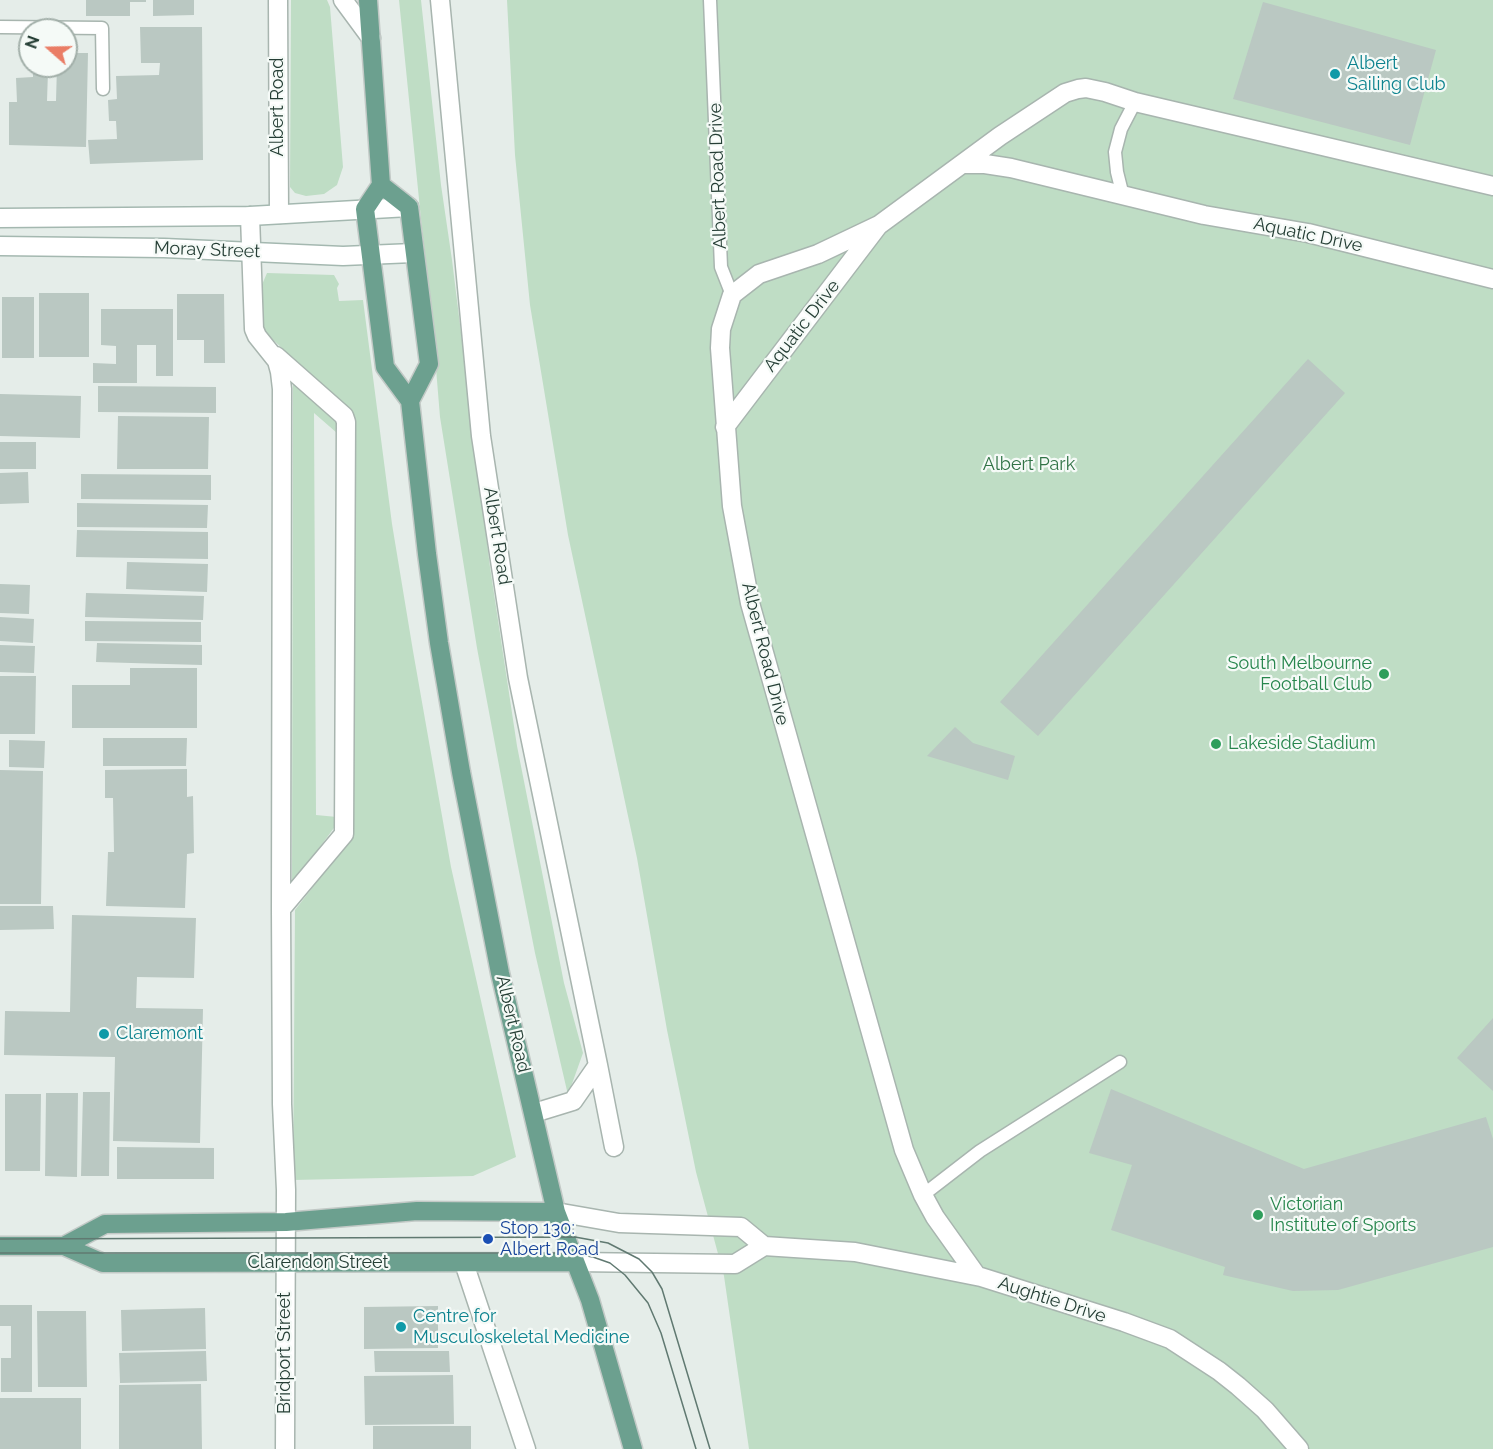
<!DOCTYPE html>
<style>
body{margin:0}
#map{position:relative;width:1493px;height:1449px;overflow:hidden;background:#e5ede9;font-family:Raleway,sans-serif}
canvas{display:block}
.north{position:absolute;left:18px;top:18px;width:60px;height:60px;box-sizing:border-box;background:#f5faf7;border:2px solid #a2afa9;border-radius:50%;rotate:290deg;font-size:16px;font-weight:700;line-height:24px;text-align:center;color:#253e35}
.north::after{content:'';display:block;margin:auto;width:21px;height:27px;background:#ea7d66;clip-path:polygon(50% 0,100% 100%,50% 72%,0 100%)}
</style>
<div id="map">
<canvas width="1493" height="1449"></canvas>
<div class="north">N</div>
</div>
<script>
const ctx = document.querySelector('canvas').getContext('2d');
ctx.lineJoin = 'round';
function fillPath(path, color) {
  ctx.fillStyle = color;
  ctx.fill(path, 'evenodd');
}
function shape(rows) {
  const path = new Path2D();
  for (const r of rows) {
    path.moveTo(r[0], r[1]);
    for (let i = 2; i < r.length; i += 2) path.lineTo(r[i], r[i + 1]);
  }
  return path;
}
function strokePath(path, color, width, dash) {
  ctx.strokeStyle = color;
  ctx.lineWidth = width;
  ctx.lineCap = dash ? 'butt' : 'round';
  ctx.setLineDash(dash || []);
  ctx.stroke(path);
}
function drawText(font, color, halo, rows, align = 'center') {
  ctx.font = font + ' Raleway,sans-serif';
  ctx.lineWidth = 4.5;
  ctx.setLineDash([]);
  ctx.textBaseline = 'middle';
  ctx.strokeStyle = halo;
  ctx.fillStyle = color;
  for (const [text, x, y, turn = 0] of rows) {
    ctx.save();
    ctx.translate(x, y);
    ctx.rotate((+turn || 0) * Math.PI / 180);
    ctx.textAlign = isNaN(turn) ? turn : align;
    if (halo) ctx.strokeText(text, 0, 0);
    ctx.fillText(text, 0, 0);
    ctx.restore();
  }
}
const green = shape([
 [291,0,327,0,330,7,343,167,337,185,324,194,306,196,295,193,290,187],
 [399,0,421,0,441,185,452,260,490,567,517,746,564,983,583,1053,568,1095,535,953,515,851,477,648,440,417,430,295,422,229],
 [507,0,1493,0,1493,1449,749,1449,724,1276,696,1172,667,1030,637,858,568,535,530,305,515,155],
 [267,273,334,275,339,284,337,288,339,301,363,300,392,524,413,651,451,867,516,1157,473,1176,293,1180,295,910,354,834,354,416,268,335,263,328,261,318,261,287],
 [293,384,299,385,337,418,337,433,314,413,316,815,337,817,339,821,292,885]
]);
const building = shape([
 [86,0,146,0,146,2,130,2,130,16,86,16],
 [153,0,194,0,194,15,153,16],
 [1263,2,1436,50,1410,145,1233,99],
 [140,27,202,27,203,160,90,164,88,140,117,139,116,121,109,121,108,100,117,99,116,76,159,75,160,63,141,63],
 [66,53,88,53,86,147,9,145,9,102,17,102,16,78,33,77,33,71,48,71,47,101,56,101,57,66,66,66],
 [39,293,89,293,89,357,39,357],
 [177,294,224,294,225,363,204,363,204,340,177,340],
 [2,297,34,297,34,358,2,358],
 [101,309,173,309,173,376,156,376,156,345,137,345,137,383,93,383,93,363,116,364,116,346,101,345],
 [1308,359,1345,393,1038,736,1000,702],
 [98,386,216,387,216,413,98,412],
 [0,394,81,396,80,438,0,436],
 [118,416,209,417,208,469,117,469],
 [0,442,36,442,36,469,0,469],
 [28,472,29,503,0,504,0,473],
 [81,474,211,475,211,500,81,499],
 [77,503,208,505,207,528,77,527],
 [77,530,208,532,208,559,76,557],
 [127,562,208,564,207,592,126,589],
 [0,584,30,585,29,614,0,613],
 [86,593,204,596,203,620,85,617],
 [0,617,34,619,33,643,0,641],
 [85,621,201,622,201,642,85,641],
 [97,643,202,645,202,665,96,662],
 [0,645,35,646,34,673,0,672],
 [130,668,197,668,197,728,72,728,72,685,130,685],
 [0,676,36,676,35,734,0,734],
 [955,727,973,743,1015,756,1008,780,927,756],
 [103,738,187,738,186,766,103,766],
 [9,740,45,741,44,768,9,767],
 [187,769,187,797,193,796,194,853,187,854,185,908,106,906,108,852,114,852,113,798,105,798,105,770],
 [0,770,43,771,41,904,0,904],
 [0,906,53,906,54,929,0,930],
 [72,915,196,918,194,978,137,977,136,1008,203,1009,200,1143,113,1141,115,1057,4,1055,5,1011,70,1012],
 [1493,1018,1493,1091,1457,1058],
 [1111,1089,1304,1169,1486,1117,1493,1139,1493,1247,1338,1290,1293,1291,1223,1275,1225,1267,1111,1230,1132,1165,1089,1153],
 [83,1092,110,1092,109,1176,81,1176],
 [46,1093,78,1093,77,1177,45,1176],
 [5,1094,41,1094,40,1171,5,1171],
 [117,1147,214,1148,214,1179,117,1179],
 [0,1305,32,1305,32,1392,1,1392,1,1358,11,1358,11,1326,0,1326],
 [438,1306,438,1348,364,1349,364,1307],
 [205,1308,206,1349,122,1351,121,1310],
 [37,1311,86,1311,87,1387,38,1387],
 [206,1351,207,1381,120,1383,119,1353],
 [374,1351,449,1351,450,1372,375,1372],
 [453,1375,454,1424,365,1425,364,1376],
 [201,1384,202,1449,119,1449,119,1385],
 [0,1398,81,1398,81,1449,0,1449],
 [373,1426,471,1426,471,1449,373,1449]
]);
const lane = shape([
 [710,0,721,267,732,295],
 [0,27,102,28,103,89],
 [1123,196,1117,172,1115,152,1121,129,1135,102],
 [923,1195,980,1151,1120,1062]
]);
const street = shape([
 [278,0,279,214],
 [343,0,371,38],
 [440,0,481,436,518,678,598,1065,573,1101,534,1113],
 [964,164,985,164,1011,168,1204,215,1308,233,1493,279],
 [250,216,254,329,257,336,277,361,280,372,282,389,281,909,282,1104,286,1190,285,1449],
 [276,356,344,416,346,422,344,834,281,909],
 [725,427,878,226],
 [598,1065,614,1147],
 [556,1212,619,1223,741,1227,764,1246],
 [575,1262,735,1264,764,1246,855,1252,981,1277,1124,1322,1170,1339,1219,1371,1238,1386,1265,1410,1299,1449],
 [464,1263,526,1449],
 [977,1276,935,1217,923,1195,904,1150,750,603,732,506,720,348,721,329,732,295,759,274,818,254,879,225,1000,136,1065,93,1078,89,1086,88,1105,92,1135,102,1493,186]
]);
const secondary = shape([
 [0,218,250,216,409,207],
 [0,246,164,248,343,256,413,253]
]);
const primary = shape([
 [368,0,381,185,365,209,385,367,410,401,427,554,439,643,461,772,500,973,556,1212,590,1300,633,1449],
 [381,185,409,207,429,364,410,401],
 [0,1246,64,1246,103,1263,575,1262],
 [64,1246,105,1224,286,1222,417,1211,556,1212]
]);
const tram = shape([
 [0,1239,575,1237,608,1243,639,1259,652,1272,662,1289,710,1449],
 [0,1253,568,1253,593,1257,610,1263,625,1275,648,1303,661,1333,696,1449]
]);
const markers = [
 [1335,74,6,"#0f9aa8"],
 [1384,674,6,"#2e9e5b"],
 [1216,744,6,"#2e9e5b"],
 [104,1034,6,"#0f9aa8"],
 [1258,1215,6,"#2e9e5b"],
 [488,1239,6,"#1a4fb4"],
 [401,1327,6,"#0f9aa8"]
];
const cultureNames = [
 ["Albert",1347,64],
 ["Sailing Club",1347,85],
 ["Claremont",116,1034],
 ["Centre for",413,1317],
 ["Musculoskeletal Medicine",413,1338]
];
const streetNames = [
 ["Albert Road",278,107,-90],
 ["Albert Road Drive",718,176,-92],
 ["Aquatic Drive",1308,235,12],
 ["Moray Street",207,250,2],
 ["Aquatic Drive",802,326,-52],
 ["Albert Road",497,536,81],
 ["Albert Road Drive",765,654,76],
 ["Albert Road",513,1024,77],
 ["Clarendon Street",318,1263],
 ["Aughtie Drive",1052,1300,18],
 ["Bridport Street",285,1353,-90]
];
const parkNames = [
 ["Albert Park",1029,465]
];
const leisureNames = [
 ["South Melbourne",1372,664,"right"],
 ["Football Club",1372,685,"right"],
 ["Lakeside Stadium",1228,744],
 ["Victorian",1270,1205],
 ["Institute of Sports",1270,1226]
];
const transitNames = [
 ["Stop 130:",500,1229],
 ["Albert Road",500,1250]
];
fillPath(green, '#bfddc5');
fillPath(building, '#bac8c2');
strokePath(lane, '#a8b5af', 15);
strokePath(street, '#a8b5af', 21);
strokePath(secondary, '#a4b8b0', 21);
strokePath(primary, '#c2c9c6', 21);
strokePath(lane, '#fff', 12);
strokePath(street, '#fff', 18);
strokePath(secondary, '#fff', 18);
strokePath(primary, '#6ca08f', 18);
strokePath(tram, '#607971', 1.5);
for (const [x, y, r, color] of markers) {
  const dot = new Path2D();
  dot.arc(x, y, r, 0, 2 * Math.PI);
  ctx.fillStyle = color;
  ctx.fill(dot);
  strokePath(dot, '#f5faf7', 2);
}
drawText('18px', '#0d838f', '#f5faf7', cultureNames, 'left');
drawText('18px', '#253e35', '#f5faf7', streetNames);
drawText('18px', '#317346', '#f5faf7', parkNames);
drawText('18px', '#27864d', '#f5faf7', leisureNames, 'left');
drawText('18px', '#164399', '#f5faf7', transitNames, 'left');
</script>
